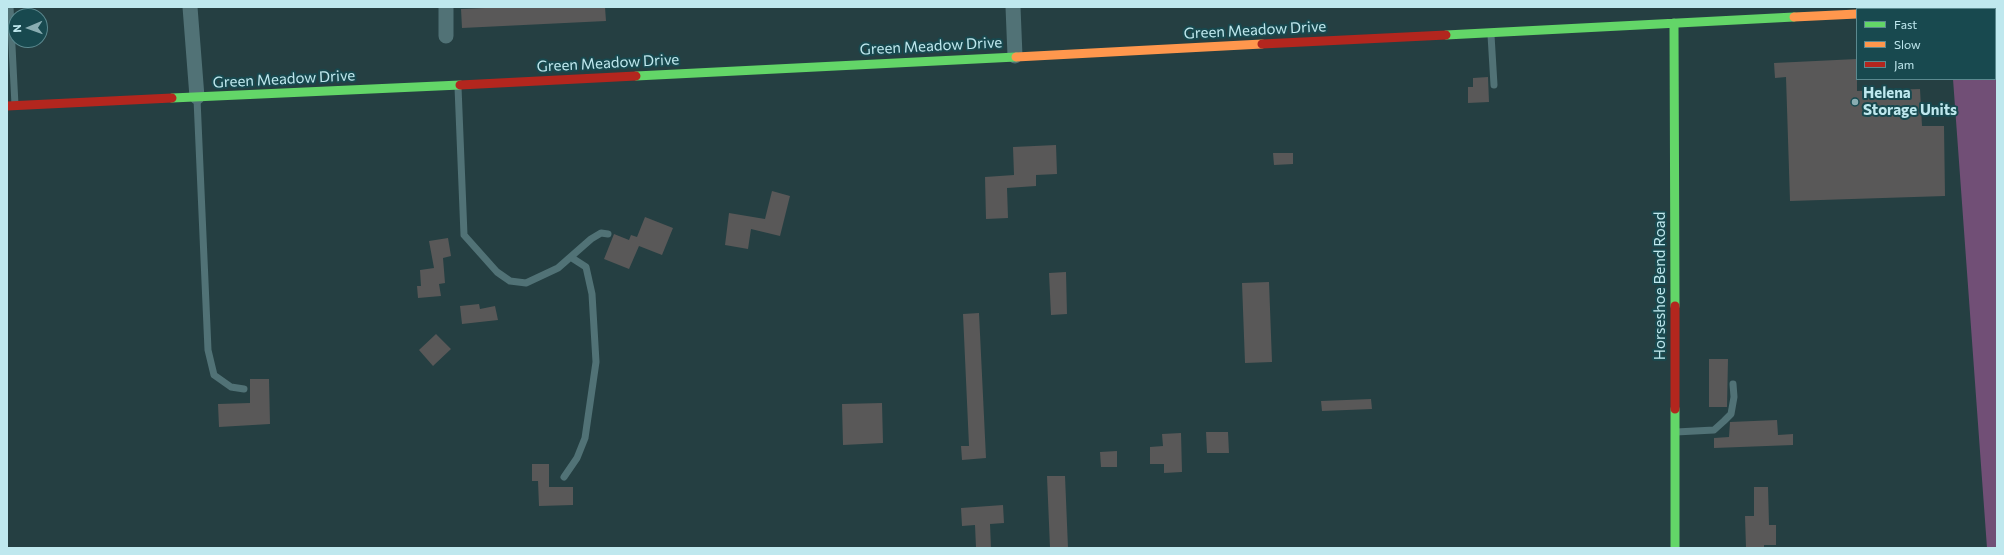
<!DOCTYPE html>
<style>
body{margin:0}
#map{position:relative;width:2004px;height:555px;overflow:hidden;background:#253f42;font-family:Commissioner,sans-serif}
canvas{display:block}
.frame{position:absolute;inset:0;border:8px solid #bfe8ee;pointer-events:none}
.legend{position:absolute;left:1856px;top:8px;width:140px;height:72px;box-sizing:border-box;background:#18494f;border:1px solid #5b898f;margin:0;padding:5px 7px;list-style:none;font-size:12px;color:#bfe8ee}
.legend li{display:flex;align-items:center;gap:8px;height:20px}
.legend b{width:20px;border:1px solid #5b898f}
.north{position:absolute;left:8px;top:8px;width:40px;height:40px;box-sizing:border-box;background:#18494f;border:1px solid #5b898f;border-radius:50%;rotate:268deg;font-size:11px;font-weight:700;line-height:16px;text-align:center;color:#bfe8ee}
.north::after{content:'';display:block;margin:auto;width:14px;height:18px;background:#89adb2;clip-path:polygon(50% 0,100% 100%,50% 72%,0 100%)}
</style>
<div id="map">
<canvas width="2004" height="555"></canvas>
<div class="frame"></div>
<ul class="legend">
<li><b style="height:5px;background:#63d668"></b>Fast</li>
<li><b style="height:5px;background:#ff974d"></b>Slow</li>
<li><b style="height:5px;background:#b3261e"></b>Jam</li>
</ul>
<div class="north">N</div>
</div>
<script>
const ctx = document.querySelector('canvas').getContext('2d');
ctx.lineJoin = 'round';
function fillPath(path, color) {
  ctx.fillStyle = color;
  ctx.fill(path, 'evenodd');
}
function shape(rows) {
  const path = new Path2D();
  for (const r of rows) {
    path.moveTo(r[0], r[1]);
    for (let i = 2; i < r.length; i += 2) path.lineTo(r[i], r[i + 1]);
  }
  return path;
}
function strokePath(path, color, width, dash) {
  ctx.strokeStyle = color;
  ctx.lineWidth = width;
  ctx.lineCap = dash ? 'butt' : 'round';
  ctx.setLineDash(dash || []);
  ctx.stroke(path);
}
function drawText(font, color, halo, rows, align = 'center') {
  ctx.font = font + ' Commissioner,sans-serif';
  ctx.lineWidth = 4;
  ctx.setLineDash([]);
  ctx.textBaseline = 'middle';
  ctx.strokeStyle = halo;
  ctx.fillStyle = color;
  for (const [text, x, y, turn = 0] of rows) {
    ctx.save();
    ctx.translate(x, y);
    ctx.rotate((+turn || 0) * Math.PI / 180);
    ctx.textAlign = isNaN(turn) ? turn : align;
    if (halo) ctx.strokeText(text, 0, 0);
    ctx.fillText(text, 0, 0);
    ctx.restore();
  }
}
const green = shape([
 [1995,26,1997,26,1997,548,1987,548,1953,79,1995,79]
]);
const building = shape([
 [508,7,605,7,606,21,462,28,461,9],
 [1857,59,1857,91,1920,89,1922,126,1944,126,1945,196,1790,201,1786,77,1775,78,1774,63],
 [1488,77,1489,102,1468,103,1468,87,1473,87,1473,78],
 [1056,145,1057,174,1036,175,1036,186,1007,188,1008,218,986,219,985,177,1014,175,1013,147],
 [1273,153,1293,153,1293,164,1274,165],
 [772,191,790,196,780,236,751,229,748,249,725,245,729,213,765,219],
 [645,217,673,228,662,255,639,246,629,269,604,259,614,234,629,240,631,235,637,237],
 [448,238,451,256,443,258,445,283,439,284,441,296,418,298,417,286,421,286,420,270,434,268,429,241],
 [1066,272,1067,314,1051,315,1049,273],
 [1269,282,1272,362,1245,363,1242,283],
 [479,304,480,309,495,306,498,320,462,324,460,306],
 [979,313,986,458,962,460,961,446,969,446,963,314],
 [436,334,451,349,433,366,419,350],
 [1709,359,1728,359,1727,407,1709,407],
 [250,379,269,379,270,424,219,427,218,404,250,403],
 [1371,399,1372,409,1322,411,1321,401],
 [882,403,883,443,843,445,842,404],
 [1777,420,1778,435,1793,434,1793,445,1714,448,1714,438,1729,437,1730,422],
 [1206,432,1228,432,1229,453,1207,453],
 [1181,433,1182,472,1164,473,1164,464,1150,464,1150,447,1163,446,1162,434],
 [1117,451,1117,467,1101,467,1100,452],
 [532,464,549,464,549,487,573,487,573,505,539,506,538,481,532,481],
 [1047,476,1065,476,1068,548,1050,548],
 [1754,487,1768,487,1769,525,1776,525,1776,545,1764,545,1764,548,1746,548,1745,516,1754,516],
 [1003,505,1004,523,990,524,991,548,976,548,975,525,962,526,961,508]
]);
const lane = shape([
 [10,7,15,105],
 [1491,35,1494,85],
 [458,87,464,235,497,272,510,281,526,283,558,268,591,239,601,233,608,234],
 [197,99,208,350,214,375,231,387,244,389],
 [1676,432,1714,430,1724,421,1731,414,1734,397,1733,384],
 [564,477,577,458,585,438,596,362,592,294,586,267,572,258]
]);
const street = shape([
 [190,7,197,97],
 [446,7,446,36],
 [1013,7,1015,56]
]);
const fast = shape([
 [1951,9,1995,7],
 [1674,23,1675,306],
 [1446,35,1794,17],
 [636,76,1016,57],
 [172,98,460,85],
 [1675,409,1675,548]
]);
const slow = shape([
 [1794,17,1857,14],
 [1016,57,1262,44]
]);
const jam = shape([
 [1262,44,1446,35],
 [460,85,636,76],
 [7,106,172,98],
 [1675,306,1675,409]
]);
const markers = [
 [1855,102,4,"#89adb2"]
];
const streetNames = [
 ["Green Meadow Drive",1255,30,-3],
 ["Green Meadow Drive",931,46,-3],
 ["Green Meadow Drive",608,63,-3],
 ["Green Meadow Drive",284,79,-3],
 ["Horseshoe Bend Road",1660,286,-90]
];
const poiNames = [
 ["Helena",1863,93],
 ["Storage Units",1863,110]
];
fillPath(green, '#714f76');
fillPath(building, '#595858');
strokePath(lane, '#517276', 7);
strokePath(street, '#517276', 15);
strokePath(fast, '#63d668', 9);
strokePath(slow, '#ff974d', 9);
strokePath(jam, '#b3261e', 9);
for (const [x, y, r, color] of markers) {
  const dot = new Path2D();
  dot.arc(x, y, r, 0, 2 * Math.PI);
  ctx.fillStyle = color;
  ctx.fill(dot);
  strokePath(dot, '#18494f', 1.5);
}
drawText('15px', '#bfe8ee', '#18494f', streetNames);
drawText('bold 15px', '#bfe8ee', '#18494f', poiNames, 'left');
</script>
